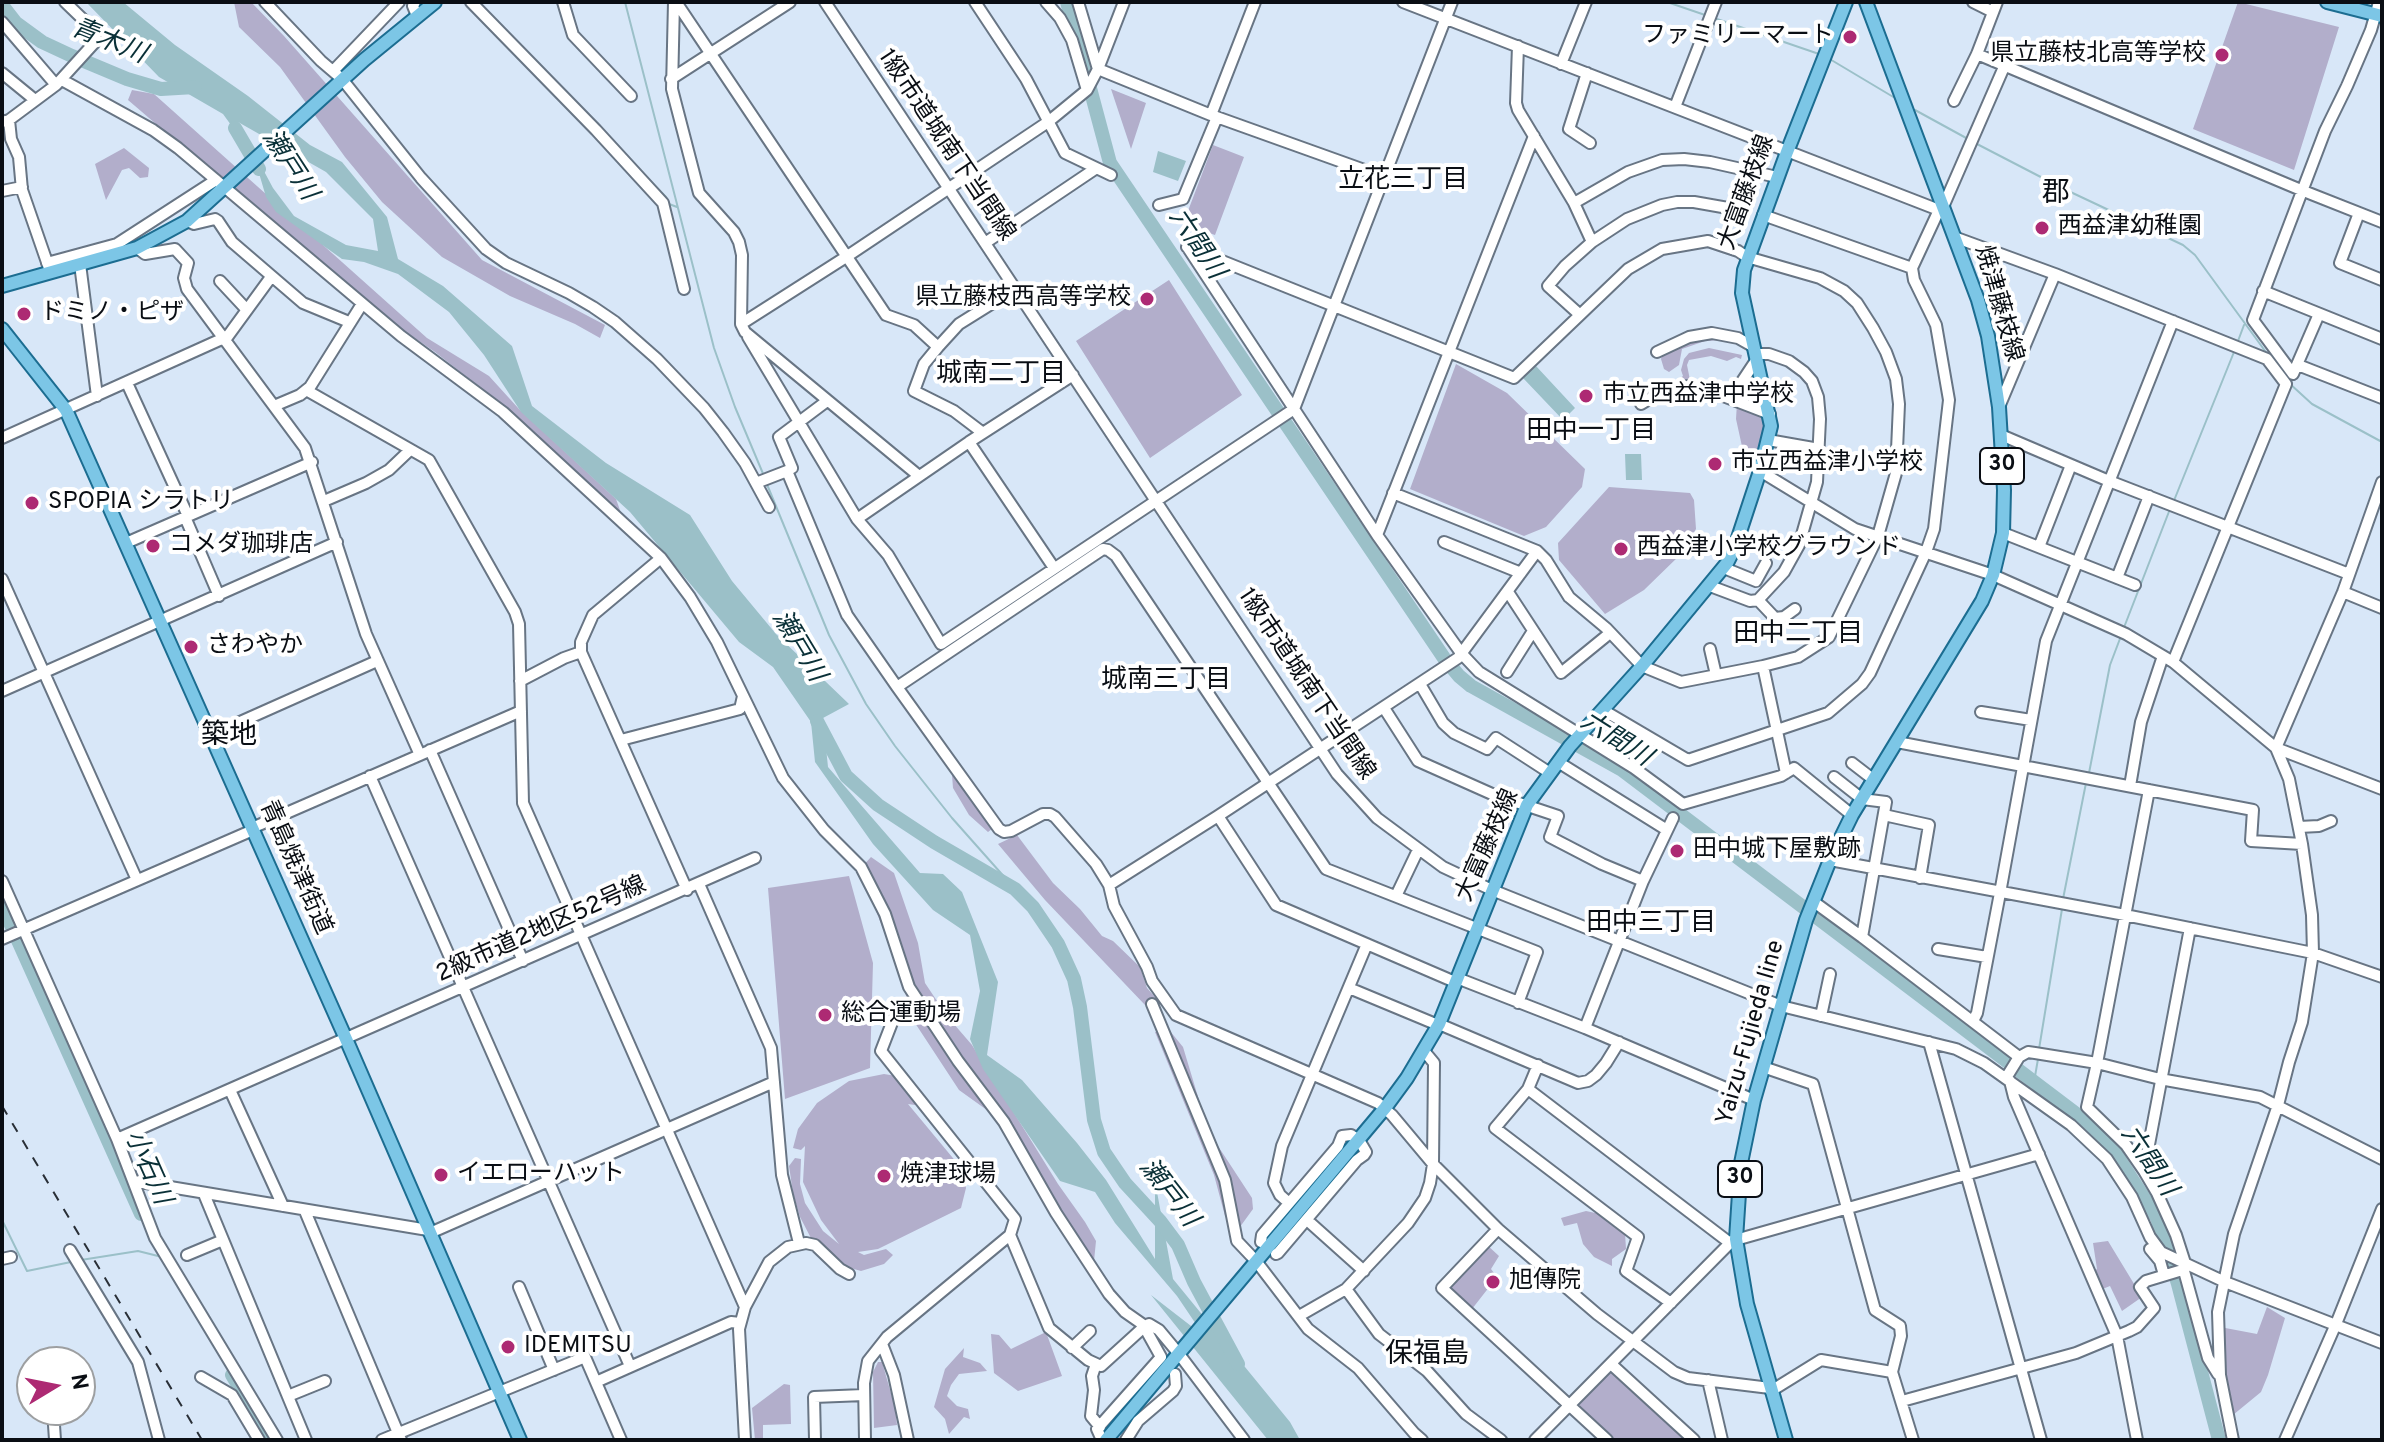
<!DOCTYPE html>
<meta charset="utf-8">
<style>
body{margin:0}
#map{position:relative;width:2384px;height:1442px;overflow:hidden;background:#d8e7f8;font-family:Overpass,sans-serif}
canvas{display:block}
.frame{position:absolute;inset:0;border:4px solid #0a0e14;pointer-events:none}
.north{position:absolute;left:16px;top:1346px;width:80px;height:80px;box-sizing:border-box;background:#fff;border:2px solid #9d9fa1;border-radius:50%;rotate:80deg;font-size:22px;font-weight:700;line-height:32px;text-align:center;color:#0a0e14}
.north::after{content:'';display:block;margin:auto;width:28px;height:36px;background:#ad2a73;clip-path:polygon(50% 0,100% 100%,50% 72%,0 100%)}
</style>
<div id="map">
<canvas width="2384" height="1442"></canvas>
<div class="frame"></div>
<div class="north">N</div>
</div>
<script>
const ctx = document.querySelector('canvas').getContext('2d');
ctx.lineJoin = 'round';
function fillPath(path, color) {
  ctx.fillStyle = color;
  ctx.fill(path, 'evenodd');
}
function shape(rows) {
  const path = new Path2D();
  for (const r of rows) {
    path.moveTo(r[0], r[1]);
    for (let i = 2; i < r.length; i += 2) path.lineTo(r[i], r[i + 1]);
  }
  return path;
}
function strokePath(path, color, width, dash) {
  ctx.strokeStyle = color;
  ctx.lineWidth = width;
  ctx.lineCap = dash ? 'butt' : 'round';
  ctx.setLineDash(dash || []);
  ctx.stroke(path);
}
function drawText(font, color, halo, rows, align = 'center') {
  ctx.font = font + ' Overpass,"Noto Sans JP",sans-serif';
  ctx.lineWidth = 8;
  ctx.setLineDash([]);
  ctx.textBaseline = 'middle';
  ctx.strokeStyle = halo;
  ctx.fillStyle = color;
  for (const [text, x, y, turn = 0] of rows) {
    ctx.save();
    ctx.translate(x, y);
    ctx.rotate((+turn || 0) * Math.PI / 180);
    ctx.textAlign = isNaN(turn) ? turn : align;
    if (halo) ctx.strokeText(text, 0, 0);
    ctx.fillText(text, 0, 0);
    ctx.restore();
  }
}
const green = shape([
 [234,2,251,2,284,36,482,260,605,325,600,338,575,324,510,296,442,257,382,202,345,157,280,67,239,27],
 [2238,2,2339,27,2294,170,2193,129],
 [1111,89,1146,103,1131,149],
 [132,90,154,94,427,338,489,376,519,409,616,499,621,513,491,396,435,352,371,308,128,100],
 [1213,145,1244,157,1215,235,1183,224],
 [124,148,149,168,148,177,140,178,129,168,122,170,106,200,95,164],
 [1169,280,1242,395,1150,458,1076,341],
 [1711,334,1741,344,1741,346,1723,340,1705,341,1682,349,1679,365,1669,372,1664,369,1661,359,1663,353,1681,343],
 [1709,348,1742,355,1741,359,1736,357,1727,361,1711,356,1689,360,1687,365,1690,380,1686,383,1679,383,1679,379,1683,376,1681,370,1684,359,1689,353],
 [1456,364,1507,393,1585,469,1582,487,1546,527,1524,536,1410,489],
 [1737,403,1767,414,1764,439,1756,465,1751,465,1745,460,1736,419],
 [1609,487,1690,493,1694,500,1696,529,1680,555,1644,590,1605,614,1559,560,1558,543],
 [952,775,964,779,997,825,988,832,969,815,953,788],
 [1017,835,1053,883,1080,909,1102,936,1113,941,1140,967,1147,988,1156,998,1145,1005,1045,900,998,844],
 [871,857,894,873,918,943,925,983,947,1016,972,1045,1058,1184,1085,1222,1096,1241,1094,1261,998,1118,959,1090,915,1023,890,947,860,869],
 [849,876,873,963,870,1068,785,1099,768,888],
 [1170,1031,1183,1047,1202,1110,1218,1146,1252,1198,1253,1209,1237,1231,1225,1216,1214,1175,1155,1032],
 [884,1074,896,1076,917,1099,915,1105,908,1104,962,1169,966,1188,961,1208,878,1249,858,1252,864,1255,886,1249,893,1255,884,1264,861,1271,847,1267,813,1242,800,1217,793,1193,789,1166,795,1158,801,1159,800,1184,805,1203,823,1231,839,1244,821,1220,803,1182,805,1146,801,1150,793,1148,798,1129,817,1103,849,1081],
 [1586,1211,1600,1214,1625,1233,1626,1249,1612,1259,1612,1266,1594,1257,1583,1244,1577,1223,1564,1226,1561,1218],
 [2108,1241,2142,1297,2122,1311,2110,1286,2100,1290,2092,1272,2097,1269,2093,1243],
 [1486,1244,1499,1256,1491,1269,1497,1277,1472,1309,1446,1287],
 [2267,1307,2285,1318,2268,1375,2261,1392,2233,1415,2225,1382,2220,1327,2257,1334],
 [1046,1332,1062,1376,1018,1391,994,1373,991,1334,999,1335,1011,1349],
 [964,1348,963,1357,980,1363,987,1371,959,1374,951,1385,947,1396,957,1406,968,1409,970,1419,964,1417,949,1434,945,1419,934,1407,945,1369],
 [878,1362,882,1362,895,1407,897,1425,874,1428,873,1372],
 [1612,1370,1690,1440,1613,1440,1576,1405],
 [784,1384,790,1385,791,1424,763,1425,763,1440,755,1440,752,1408]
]);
const water = shape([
 [86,2,123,2,175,45,248,96,310,145,342,162,387,217,398,259,443,286,512,346,532,406,606,463,690,515,732,581,776,634,849,704,823,718,828,767,920,873,943,874,962,892,998,982,987,1055,1022,1080,1077,1143,1106,1180,1155,1259,1155,1181,1173,1279,1290,1422,1300,1440,1268,1440,1151,1295,1204,1336,1177,1296,1115,1223,1095,1192,1060,1181,983,1069,970,1039,980,991,970,935,933,910,873,844,815,762,811,722,773,667,739,642,630,512,521,412,484,355,449,312,398,274,364,262,342,259,276,212,266,197,256,163,258,160,273,188,294,216,346,245,378,251,373,219,326,172,238,122,248,140,244,143,223,114,159,77],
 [1158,151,1186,161,1178,181,1153,172],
 [1536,366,1575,408,1563,420,1523,378],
 [1625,454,1641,454,1642,480,1626,480]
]);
const stream = shape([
 [478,2,525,50],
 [625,2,714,348,735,407,764,476],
 [1667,2,1708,16],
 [1714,18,1819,54],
 [1828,58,1895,98],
 [1915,110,1968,139],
 [1977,144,2062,188,2183,245,2195,255,2268,355],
 [623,153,666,197,669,204,677,207],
 [2238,341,2244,325],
 [2289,383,2312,404,2382,442],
 [766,482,829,635,866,704,895,746,952,818,1015,889],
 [2173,503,2234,352],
 [2123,630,2170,509],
 [2089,773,2110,665,2121,636],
 [2063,899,2086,783],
 [2039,1049,2062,909],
 [2034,1082,2038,1059],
 [2,1220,27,1271,71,1262],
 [81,1260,138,1251,162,1257]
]);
const river = shape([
 [1067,2,1110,163,1444,658,1459,676,1471,686,1622,770,2091,1125,2110,1145,2157,1218,2178,1284,2219,1440],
 [2,5,16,23,42,42,72,56,127,79,161,89,195,87],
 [235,128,259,169],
 [817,721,846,776,878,805,934,842,1015,889,1033,907,1058,944,1074,979,1080,1007,1094,1120,1104,1152,1125,1183,1160,1221,1178,1245,1194,1282,1238,1364],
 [2,905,141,1214],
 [232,1375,271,1440]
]);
const minor = shape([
 [265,2,321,61,342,79,421,178,486,249,506,263,569,293,593,307,615,322,657,359,704,408,723,432,745,463,769,507],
 [415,2,413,6,417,16],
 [471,2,596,130,663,203,684,289],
 [563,2,573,35,631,96],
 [674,2,672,89,699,193,734,232,739,242,742,255,741,324,745,332,919,476],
 [676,2,886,315,914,325,938,347,959,324,1015,289],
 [825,2,1337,774,1377,818,1443,867,1492,890,1781,1006,1956,1049,1984,1063,2071,1125,2107,1159,2132,1197,2150,1237,2161,1252,2225,1282,2382,1343],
 [975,2,1026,79,1065,153,1111,175],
 [1046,2,1060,18,1072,40,1087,90],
 [1078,2,1098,69],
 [1403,2,1939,210],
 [1973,2,1993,12],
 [2,22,56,85],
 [1518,46,1516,103,1518,110,1574,203,1592,242],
 [1977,54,2301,190,2382,222],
 [1561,64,1586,2],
 [1098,69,1211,115,1384,177],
 [333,71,399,2],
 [2,73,35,100],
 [1587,73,1569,129,1590,143],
 [671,79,790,2],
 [62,80,153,130,178,148,401,336,503,412,661,558,690,597,717,642,783,778,824,830,861,867,885,914,909,987,958,1061,1004,1122,1056,1213,1109,1294,1125,1312,1145,1326,1101,1366,1088,1360,1049,1328,1010,1235],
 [1954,101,1977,54,1997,2],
 [1675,107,1716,2],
 [1211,115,1255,2],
 [9,120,11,139,19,157,22,190,49,268],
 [2,122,9,120,56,85,96,41,94,30,65,2],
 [2,191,22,187],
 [1574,203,1628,172,1662,160,1684,159,1710,162,1777,177],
 [1159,205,1183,199,1217,117],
 [2359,213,2340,263,2382,280],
 [1763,215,1912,268],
 [187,221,194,224,215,219,218,221,232,242,303,303,349,322],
 [1954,237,2055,274,2267,359,2286,384,2173,662],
 [985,243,1095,169],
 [1187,247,1514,378,1628,269,1662,249,1708,241,1738,251,1747,257,1820,278,1844,291,1857,303,1873,328,1886,352,1896,379,1899,404,1896,473,1878,536,1829,637,1798,657,1763,666,1681,682,1642,666,1606,628,1569,597,1546,560,1537,551,1393,493],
 [137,248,145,254,175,249,188,263,184,278,187,289,305,448,366,634,420,755],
 [1188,248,1377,535,1461,653,1479,672,1634,768,1683,804,1781,776,1794,768,1852,815],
 [47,263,117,244,216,180],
 [80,264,97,396],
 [220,281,247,310],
 [2263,291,2382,339],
 [1579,314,1548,286,1565,266,1592,242,1627,219,1662,205,1677,202,1694,202,1728,208],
 [2319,314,2293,374,2253,320,2325,131,2347,86,2371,30,2379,2],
 [741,324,846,257,1048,122,1087,90,1098,69,1124,2],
 [748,337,857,519],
 [225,340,271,277],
 [938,347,924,364,914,391,954,411,983,433],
 [1657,352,1689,337,1712,333,1738,338,1754,347],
 [2298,365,2382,398],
 [1073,375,969,442,857,519,888,555,941,644,1294,409,1452,2],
 [127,383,188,516],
 [306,390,429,460,515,612,519,624,523,803,745,1307],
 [1731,398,1757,359],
 [1641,404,1666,389,1689,386,1705,389,1770,414],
 [274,406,300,395,310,387,362,304],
 [1999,407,2055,274],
 [2001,435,2109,481,2349,574],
 [2,438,224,338],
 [1768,440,1819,449],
 [969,442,1054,568],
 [787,471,792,468,779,437,827,401],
 [1760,471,1855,529,1993,575,2126,634,2173,662,2276,748,2382,789],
 [756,483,787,471,847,615,897,687,999,829,1004,832,1011,831,1043,814,1050,814,1055,817,1096,864,1109,885,1114,906,1147,967,1152,981,1176,1015,1378,1103,1392,1115,1433,1164,1498,1229,1597,1314,1674,1372,1688,1378,1770,1388],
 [324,501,366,483,389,470,410,450],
 [185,517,219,596],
 [2003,533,2135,585],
 [1377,535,1534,136],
 [1444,542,1521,573],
 [126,543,312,462],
 [2039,547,2071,465],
 [661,558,593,615,581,642,581,652,687,890],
 [1724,568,1756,581,1766,563],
 [2117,578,2149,496],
 [2,579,137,880],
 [1710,586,1750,601,1758,600,1784,572,1799,545,1817,482,1820,419,1818,397,1812,381,1804,372,1789,361,1769,354,1756,354],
 [1508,592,1561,673,1610,633],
 [2343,592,2382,608],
 [1758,600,1775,618,1784,617,1795,609],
 [1710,649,1716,675],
 [1763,666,1786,773],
 [1507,672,1533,631],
 [520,681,564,658,581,652],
 [1420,684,1443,723,1454,733,1487,749,1496,738,1550,773],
 [897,687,1103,549,1108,550,1116,556,1326,869,1537,952,1518,1003],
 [2,691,337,542],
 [1384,708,1418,761,1492,794,1558,816,1550,837,1602,864,1643,881],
 [1603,710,1688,760,1828,713,1862,684,1870,673,1926,552,1934,529,1949,400,1936,325,1914,280,1912,268,1939,210,1943,207,2004,67],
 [1981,712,2031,720],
 [211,735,377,661],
 [621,740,740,709,743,696],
 [1897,742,2253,810,2251,841,2302,844],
 [2276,748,2343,592,2382,482],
 [430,750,523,961],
 [1558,762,1667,830],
 [1852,763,1874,780],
 [370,776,630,1366],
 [2130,786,2141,722,2163,656],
 [2149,790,2097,1063,2087,1107,2126,1145,2144,1171,2157,1193,2176,1235,2185,1263],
 [1884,815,1929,825,1920,878],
 [1218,816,1276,905,1455,982],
 [2299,827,2319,826,2331,821],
 [252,828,521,711],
 [1830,860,2125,915,2313,953,2382,977],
 [2,881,117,1139,155,1238,277,1440],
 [699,884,771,1048,782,1175,799,1243],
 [1109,885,1218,816,1458,658,1537,551],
 [1396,896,1418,850],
 [1814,902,1862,937,1886,802,1862,799,1834,777],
 [1862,937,2019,1057],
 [2,939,253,830],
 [1938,949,1987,957],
 [1457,978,1585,1028,1754,1100],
 [1349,988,1438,1025],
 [1152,1004,1225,1180,1237,1241,1256,1261,1308,1329,1358,1368,1414,1433,1422,1440],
 [1821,1016,1830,974],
 [1973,1021,1977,1013,2000,893,2046,641,2173,321],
 [1439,1024,1578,1083,1588,1081,1596,1075,1606,1063,1619,1042],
 [1585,1028,1643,881,1673,818],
 [1929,1042,2041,1440],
 [1538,1065,1528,1089,1495,1128,1638,1237,1626,1271,1671,1303],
 [1763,1067,1813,1084,1875,1310,1900,1326,1901,1336,1892,1372,1913,1440],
 [2006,1078,2019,1057,2028,1052,2035,1053,2097,1063,2160,1079,2260,1097,2382,1159],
 [2010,1081,2014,1097,2117,1336,2137,1440],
 [1528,1089,1730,1243],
 [230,1090,283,1206],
 [117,1139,755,858],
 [2144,1171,2190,928],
 [134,1181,428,1230],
 [204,1194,306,1440],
 [1289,1203,1280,1195,1274,1183,1282,1146,1367,944],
 [305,1211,401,1440],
 [1307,1220,1364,1271],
 [1498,1229,1442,1288,1607,1440],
 [430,1233,774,1082],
 [1261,1242,1262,1235,1338,1146,1342,1136,1351,1135,1359,1140,1366,1152,1364,1155,1357,1160,1278,1253,1276,1254],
 [2150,1249,2160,1261,2164,1275],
 [70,1250,138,1362,159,1440],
 [187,1255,223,1240],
 [2,1259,11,1257],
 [519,1287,554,1370],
 [1346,1289,1379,1334,1427,1371,1466,1414,1501,1440],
 [1299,1316,1346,1289,1408,1223,1425,1198,1430,1183,1433,1164,1434,1063,1424,1051],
 [882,1344,894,1375,908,1440],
 [1072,1348,1090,1331],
 [1096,1364,1092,1376,1094,1390,1091,1416,1100,1427],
 [1611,1364,1694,1440],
 [201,1377,232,1395,259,1440],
 [1708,1380,1722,1440],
 [596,1382,731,1322,740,1323],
 [1771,1391,1821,1360,1892,1372],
 [288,1396,325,1381],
 [1902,1401,2076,1353,2129,1331,2137,1327,2154,1308,2140,1287,2146,1281,2179,1271,2184,1271,2208,1358,2218,1374],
 [53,1410,55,1440],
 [382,1440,585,1357,621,1440],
 [745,1440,739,1329,745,1307,769,1262,788,1247,806,1243,815,1245,840,1269,849,1274],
 [815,1440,814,1397,864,1395],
 [865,1440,864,1383,868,1361,887,1337,1010,1235,1015,1219,881,1051,893,1020],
 [1102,1440,1097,1429,1161,1357,1146,1330,1145,1326,1149,1324,1159,1330,1179,1354,1244,1440],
 [1126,1440,1138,1421,1173,1391,1176,1386,1175,1374],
 [1535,1440,1732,1241,2039,1154],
 [2233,1440,2220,1375,2218,1312,2234,1234,2278,1105,2289,1062,2302,1022,2313,953,2312,915,2302,844,2289,779,2276,748],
 [2285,1440,2336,1324,2382,1209]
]);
const major = shape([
 [2327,2,2382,16],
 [2,286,137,248,187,221,364,60,435,2],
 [2,329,66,410,346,1039,520,1440],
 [1106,1440,1385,1108,1407,1078,1439,1024,1527,805,1570,746,1642,666,1727,563,1735,547,1760,471,1771,426,1742,293,1744,270,1787,152,1846,2],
 [1786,1440,1747,1304,1736,1239,1741,1163,1754,1100,1806,920,1830,860,1852,815,1982,601,1993,575,2003,533,2004,490,1999,407,1988,336,1978,300,1866,2]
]);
const rail = shape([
 [2,1106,202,1440]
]);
const markers = [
 [1850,37,8,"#ad2a73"],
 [2222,55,8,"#ad2a73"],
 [2042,228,8,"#ad2a73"],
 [1147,299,8,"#ad2a73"],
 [24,314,8,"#ad2a73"],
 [1586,396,8,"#ad2a73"],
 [1715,464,8,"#ad2a73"],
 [32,503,8,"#ad2a73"],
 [153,546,8,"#ad2a73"],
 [1621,549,8,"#ad2a73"],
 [191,647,8,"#ad2a73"],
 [1677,851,8,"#ad2a73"],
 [825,1015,8,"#ad2a73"],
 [441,1175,8,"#ad2a73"],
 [884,1176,8,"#ad2a73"],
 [1493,1282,8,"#ad2a73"],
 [508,1347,8,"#ad2a73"]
];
const shields = [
 [2002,466,44],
 [1740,1179,44]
];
const shieldNames = [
 ["30",2002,466],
 ["30",1740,1179]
];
const poiNames = [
 ["ファミリーマート",1834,37,"right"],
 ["県立藤枝北高等学校",2206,55,"right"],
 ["西益津幼稚園",2058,228],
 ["県立藤枝西高等学校",1131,299,"right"],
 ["ドミノ・ピザ",40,314],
 ["市立西益津中学校",1602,396],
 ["市立西益津小学校",1731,464],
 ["SPOPIA シラトリ",48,503],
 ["コメダ珈琲店",169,546],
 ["西益津小学校グラウンド",1637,549],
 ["さわやか",207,647],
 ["田中城下屋敷跡",1693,851],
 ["総合運動場",841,1015],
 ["イエローハット",457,1175],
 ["焼津球場",900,1176],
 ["旭傳院",1509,1282],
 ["IDEMITSU",524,1347]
];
const streetNames = [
 ["1級市道城南下当間線",945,146,56],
 ["大富藤枝線",1748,193,-70],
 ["焼津藤枝線",1997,304,74],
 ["1級市道城南下当間線",1305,685,56],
 ["大富藤枝線",1489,846,-66],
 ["青島焼津街道",294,868,66],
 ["2級市道2地区52号線",542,931,-24],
 ["Yaizu-Fujieda line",1752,1033,-74]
];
const waterNames = [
 ["青木川",108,43,22],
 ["瀬戸川",288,166,57],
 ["六間川",1195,245,56],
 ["瀬戸川",797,647,59],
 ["六間川",1615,741,32],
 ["六間川",2147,1162,56],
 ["小石川",146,1168,66],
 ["瀬戸川",1167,1194,52]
];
const neighbourhoodNames = [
 ["立花三丁目",1403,182],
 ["城南二丁目",1001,376],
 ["田中一丁目",1591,433],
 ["田中二丁目",1798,636],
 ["城南三丁目",1166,682],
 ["田中三丁目",1651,925]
];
const quarterNames = [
 ["郡",2056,195],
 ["築地",229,737],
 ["保福島",1427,1356]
];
fillPath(green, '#b2aecb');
fillPath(water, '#9bc0c8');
strokePath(stream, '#9bc0c8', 2);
strokePath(river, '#9bc0c8', 14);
strokePath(minor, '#687584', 14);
strokePath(major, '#1c6d91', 16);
strokePath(minor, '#fff', 10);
strokePath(major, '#7cc6e6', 12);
strokePath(rail, '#292f37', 2, [10, 10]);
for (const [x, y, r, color] of markers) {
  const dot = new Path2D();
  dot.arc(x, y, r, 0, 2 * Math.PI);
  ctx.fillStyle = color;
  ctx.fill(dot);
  strokePath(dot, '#fff', 3);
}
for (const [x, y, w] of shields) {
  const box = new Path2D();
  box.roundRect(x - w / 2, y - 18, w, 36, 6);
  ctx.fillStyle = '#fff';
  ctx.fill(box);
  strokePath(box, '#0a0e14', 2);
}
drawText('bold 22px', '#0a0e14', null, shieldNames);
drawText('24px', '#0a0e14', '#fff', poiNames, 'left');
drawText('24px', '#0a0e14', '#fff', streetNames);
drawText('italic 26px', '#0a3037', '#fff', waterNames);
drawText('26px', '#0a0e14', '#fff', neighbourhoodNames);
drawText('28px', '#0a0e14', '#fff', quarterNames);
</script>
